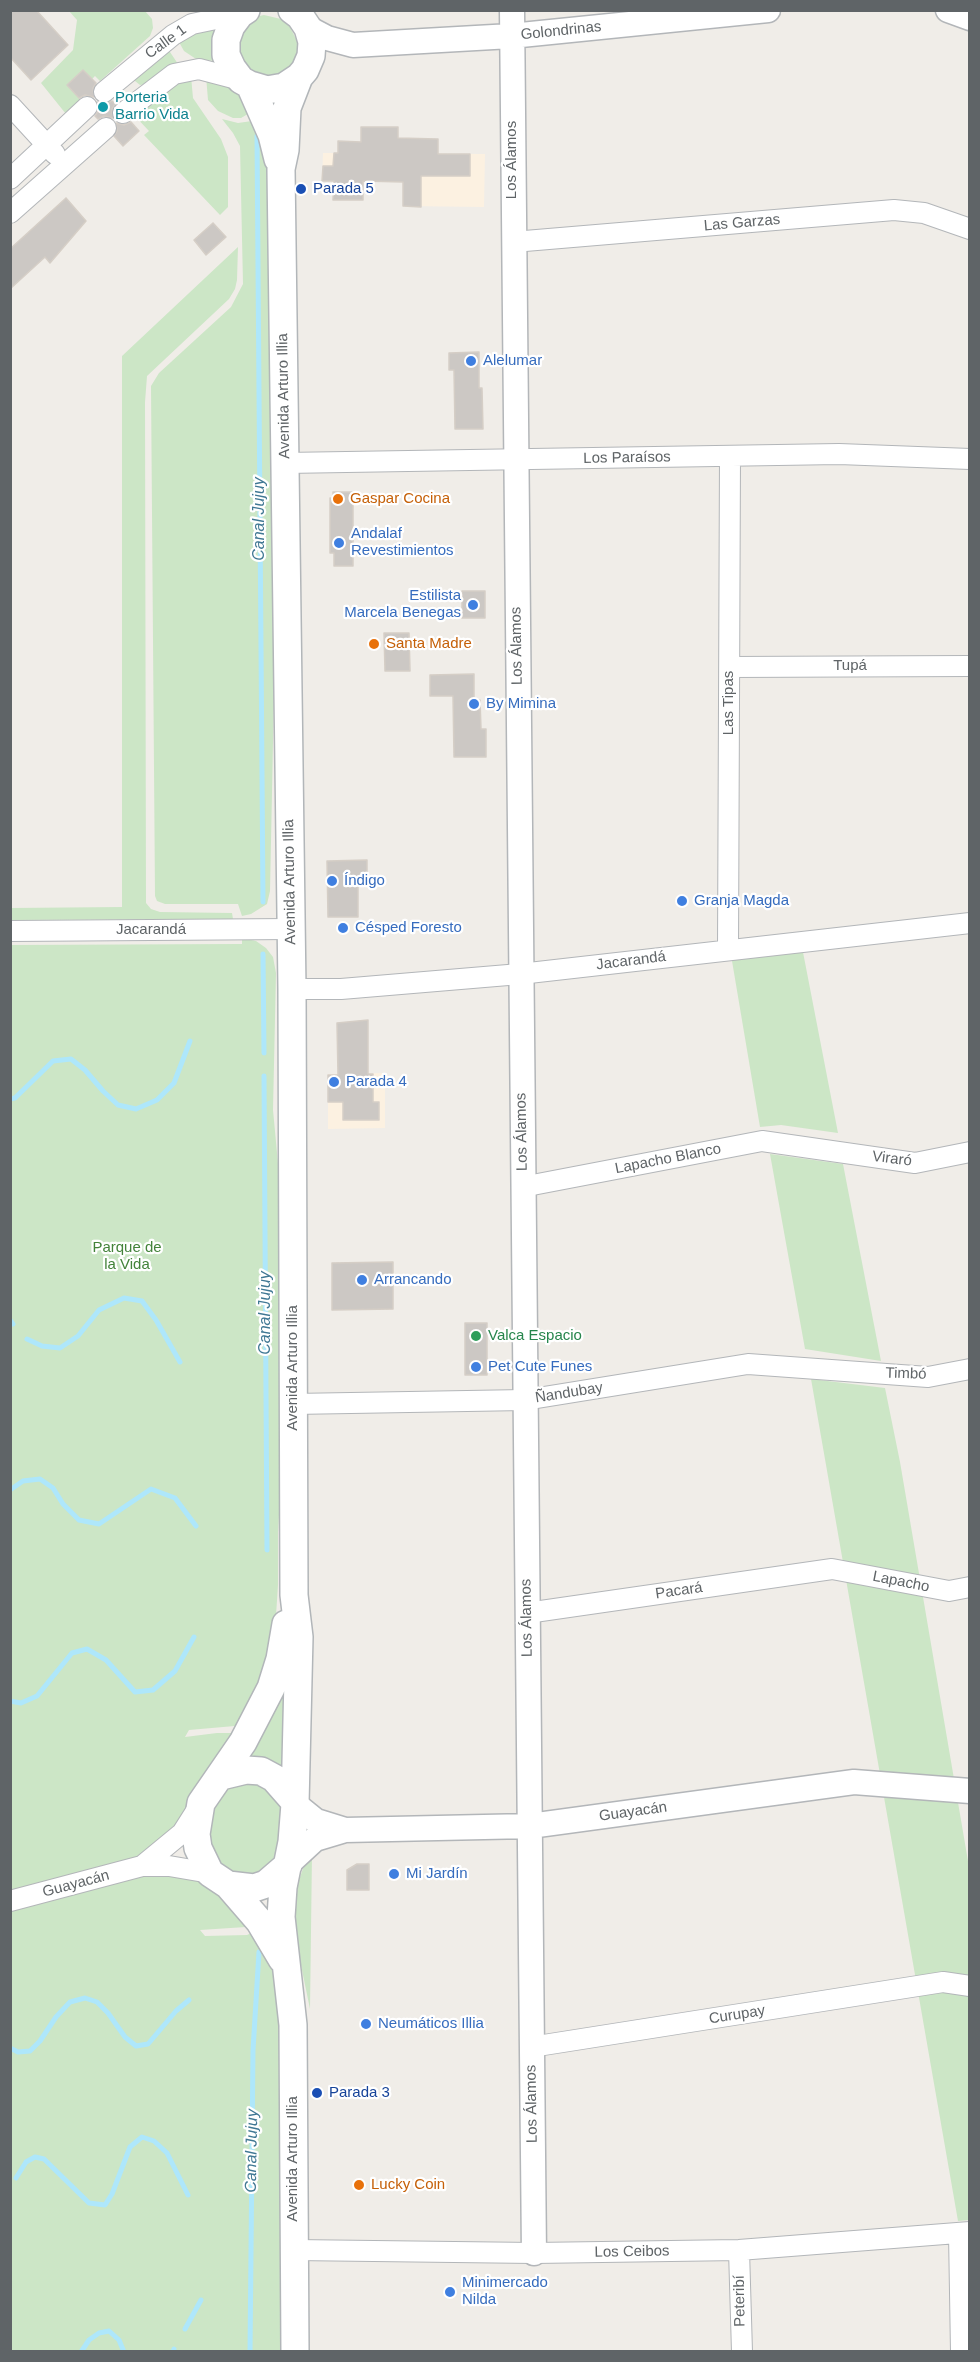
<!DOCTYPE html>
<meta charset="utf-8">
<style>
body{margin:0}
#map{position:relative;width:980px;height:2362px;overflow:hidden;background:#f0ede8;font-family:Helvetica,sans-serif}
canvas{display:block}
.frame{position:absolute;inset:0;border:12px solid #5f6467;pointer-events:none}
</style>
<div id="map">
<canvas width="980" height="2362"></canvas>
<div class="frame"></div>
</div>
<script>
const ctx = document.querySelector('canvas').getContext('2d');
ctx.lineJoin = 'round';
function fillPath(path, color) {
  ctx.fillStyle = color;
  ctx.fill(path, 'evenodd');
}
function shape(rows) {
  const path = new Path2D();
  for (const r of rows) {
    path.moveTo(r[0], r[1]);
    for (let i = 2; i < r.length; i += 2) path.lineTo(r[i], r[i + 1]);
  }
  return path;
}
function strokePath(path, color, width, dash) {
  ctx.strokeStyle = color;
  ctx.lineWidth = width;
  ctx.lineCap = dash ? 'butt' : 'round';
  ctx.setLineDash(dash || []);
  ctx.stroke(path);
}
function drawText(font, color, halo, rows, align = 'center') {
  ctx.font = font + ' Helvetica,sans-serif';
  ctx.lineWidth = 4.5;
  ctx.setLineDash([]);
  ctx.textBaseline = 'middle';
  ctx.strokeStyle = halo;
  ctx.fillStyle = color;
  for (const [text, x, y, turn = 0] of rows) {
    ctx.save();
    ctx.translate(x, y);
    ctx.rotate((+turn || 0) * Math.PI / 180);
    ctx.textAlign = isNaN(turn) ? turn : align;
    if (halo) ctx.strokeText(text, 0, 0);
    ctx.fillText(text, 0, 0);
    ctx.restore();
  }
}
const commercial = shape([
 [323,153,485,154,484,207,403,206,403,182,322,181],
 [385,1073,385,1128,328,1129,328,1074]
]);
const green = shape([
 [69,11,145,11,152,19,153,28,150,36,100,81,95,76,92,79,83,70,67,85,81,100,66,114,41,83,73,50,77,20],
 [264,15,281,19,289,25,297,41,298,50,296,59,284,73,267,79,242,70,235,35,255,17],
 [216,28,215,61,196,59,184,51,179,42,185,38,205,29],
 [168,49,178,64,169,66,146,84,140,85,135,81,135,75],
 [191,76,193,98,221,139,228,157,228,207,220,215,144,135,149,131,134,115,147,101],
 [206,76,221,80,241,95,253,111,241,118,233,118,218,111,208,100],
 [222,119,238,123,252,121,268,146,271,209,274,693,270,891,267,904,251,914,242,916,238,904,165,904,157,901,155,896,151,386,159,373,231,307,243,284,240,146,233,133],
 [238,247,237,280,235,289,229,299,147,376,145,402,146,903,151,909,160,912,232,913,233,919,11,920,11,908,122,907,122,356],
 [242,938,256,941,266,948,273,957,276,973,273,1110,279,1174,283,1450,278,1532,278,1585,275,1631,246,1725,189,1730,185,1737,217,1733,242,1733,181,1824,154,1850,183,1876,198,1881,231,1904,251,1925,246,1927,200,1930,205,1936,247,1935,256,1931,272,1958,282,2006,281,2351,11,2351,11,945,236,944,242,944],
 [802,947,838,1133,781,1125,760,1127,731,955],
 [770,1154,843,1164,881,1361,805,1349],
 [811,1379,885,1388,900,1462,969,1867,969,2220,958,2221],
 [288,1656,288,1772,244,1757],
 [236,1780,260,1783,277,1799,283,1811,278,1855,262,1873,242,1877,224,1868,216,1859,208,1834,216,1796],
 [312,1853,310,2009,295,1936,294,1894,305,1863]
]);
const stream = shape([
 [257,136,263,902],
 [263,954,264,1053],
 [264,1076,267,1550],
 [10,1099,15,1098,53,1061,71,1059,85,1070,103,1091,118,1105,136,1109,157,1100,174,1083,190,1041],
 [10,1320,13,1324],
 [27,1339,42,1346,60,1348,78,1336,99,1310,124,1298,142,1301,156,1320,180,1362],
 [10,1490,23,1481,40,1479,53,1488,63,1504,79,1520,99,1524,151,1489,175,1498,196,1526],
 [10,1701,21,1703,37,1696,72,1653,87,1649,106,1660,135,1692,153,1690,175,1671,194,1637],
 [10,2048,18,2052,30,2051,40,2041,56,2017,70,2002,85,1998,97,2002,108,2013,125,2037,136,2046,148,2044,176,2011,189,2000],
 [16,2178,26,2162,35,2157,44,2159,89,2203,105,2205,112,2194,130,2147,142,2137,154,2141,167,2153,188,2195],
 [185,2329,201,2300],
 [81,2352,89,2340,99,2333,109,2331,119,2340,124,2352],
 [173,2352,174,2349],
 [250,2352,253,2050,259,1952]
]);
const building = shape([
 [10,10,36,10,68,45,31,80,10,57,10,10],
 [83,70,96,83,93,88,94,97,85,95,79,98,67,85,83,70],
 [112,101,115,104,112,109,113,118,104,116,98,119,95,116,99,110,97,102,105,104,112,101],
 [131,122,139,131,123,146,114,136,117,131,116,123,124,125,131,122],
 [361,127,398,127,398,138,438,139,438,154,470,154,470,176,421,176,421,207,403,206,403,182,363,181,363,200,333,200,334,181,322,181,323,166,333,166,334,153,338,153,338,141,361,142,361,127],
 [66,198,86,221,50,263,45,257,10,289,10,249,66,198],
 [213,223,226,237,206,255,194,240,213,223],
 [479,352,479,388,482,388,483,429,455,429,454,370,449,370,449,353,479,352],
 [333,492,353,492,353,566,334,566,334,553,330,553,330,498,333,499,333,492],
 [462,591,485,591,485,618,462,618,462,591],
 [384,633,409,633,410,671,385,671,384,633],
 [474,674,474,700,480,700,481,729,486,729,486,757,454,757,453,696,430,696,430,675,474,674],
 [367,860,367,886,358,886,358,917,328,917,327,861,367,860],
 [368,1020,368,1074,373,1074,373,1102,379,1102,379,1120,343,1120,343,1102,328,1102,328,1075,338,1075,337,1023,368,1020],
 [393,1262,393,1309,332,1310,332,1263,393,1262],
 [465,1323,487,1323,487,1375,465,1375,465,1323],
 [357,1864,369,1864,369,1890,347,1890,347,1870,357,1864]
]);
const minor = shape([
 [104,92,173,35,192,24,240,14],
 [10,105,55,154],
 [123,113,174,74,199,69,241,80],
 [10,179,87,107],
 [10,213,106,128],
 [513,242,894,210,924,213,970,229],
 [285,463,839,454,970,459],
 [730,667,970,666],
 [10,931,291,929],
 [728,950,730,456],
 [292,989,341,989,520,974,970,923],
 [522,1187,762,1141,915,1163,970,1152],
 [293,1404,525,1400,748,1364,928,1377,970,1369],
 [527,1613,832,1569,949,1591,970,1587],
 [142,1866,182,1833,196,1811],
 [10,1901,142,1866,169,1866,210,1873],
 [531,2047,943,1982,970,1986],
 [959,2233,961,2352],
 [294,2250,534,2253,739,2250,970,2232],
 [739,2250,742,2352]
]);
const tertiary = shape([
 [512,10,534,2253],
 [948,10,970,18],
 [308,28,327,38,353,45,511,36,768,10],
 [295,1804,316,1821,345,1830],
 [289,1863,315,1839,345,1830,530,1826,854,1782,970,1791]
]);
const secondary = shape([
 [246,10,240,14,231,26,226,40,226,55,232,68,241,80,250,85,267,90,284,87,299,77,305,70,311,56,312,42,308,28,300,16,292,10],
 [250,85,272,135,278,159],
 [286,1624,280,1659,271,1688,243,1742,201,1803,196,1834,198,1848,210,1873,228,1885,254,1888,266,1884,288,1865],
 [221,1776,246,1770,261,1771,274,1778,295,1802],
 [228,1885,260,1922,282,1959],
 [295,2352,293,2025,281,1917,283,1887,292,1842,295,1804,299,1637,294,1595,292,989,281,169,285,150,287,108,299,77]
]);
const markers = [
 [103,107,6,"#0f9aa8"],
 [301,189,6,"#1a4fb4"],
 [471,361,6,"#3f7fe0"],
 [338,499,6,"#e8710a"],
 [339,543,6,"#3f7fe0"],
 [473,605,6,"#3f7fe0"],
 [374,644,6,"#e8710a"],
 [474,704,6,"#3f7fe0"],
 [332,881,6,"#3f7fe0"],
 [682,901,6,"#3f7fe0"],
 [343,928,6,"#3f7fe0"],
 [334,1082,6,"#3f7fe0"],
 [362,1280,6,"#3f7fe0"],
 [476,1336,6,"#2e9e5b"],
 [476,1367,6,"#3f7fe0"],
 [394,1874,6,"#3f7fe0"],
 [366,2024,6,"#3f7fe0"],
 [317,2093,6,"#1a4fb4"],
 [359,2185,6,"#e8710a"],
 [450,2292,6,"#3f7fe0"]
];
const streetNames = [
 ["Golondrinas",561,31,-6],
 ["Calle 1",166,42,-36],
 ["Los Álamos",512,160,-90],
 ["Las Garzas",742,223,-5],
 ["Avenida Arturo Illia",284,396,-91],
 ["Los Paraísos",627,458,-1],
 ["Los Álamos",517,646,-91],
 ["Tupá",850,666],
 ["Las Tipas",729,703,-90],
 ["Avenida Arturo Illia",290,882,-91],
 ["Jacarandá",151,930],
 ["Jacarandá",631,961,-7],
 ["Los Álamos",522,1132,-91],
 ["Lapacho Blanco",668,1159,-11],
 ["Viraró",892,1159,7],
 ["Avenida Arturo Illia",293,1368,-90],
 ["Timbó",906,1374,2],
 ["Ñandubay",569,1393,-9],
 ["Lapacho",901,1582,11],
 ["Pacará",679,1591,-8],
 ["Los Álamos",527,1618,-91],
 ["Guayacán",633,1812,-8],
 ["Guayacán",76,1884,-15],
 ["Curupay",737,2015,-9],
 ["Los Álamos",532,2104,-91],
 ["Avenida Arturo Illia",293,2159,-90],
 ["Los Ceibos",632,2252,-1],
 ["Peteribí",740,2301,-91]
];
const cultureNames = [
 ["Porteria",115,98],
 ["Barrio Vida",115,115]
];
const transitNames = [
 ["Parada 5",313,189],
 ["Parada 3",329,2093]
];
const shopNames = [
 ["Alelumar",483,361],
 ["Andalaf",351,534],
 ["Revestimientos",351,551],
 ["Estilista",461,596,"right"],
 ["Marcela Benegas",461,613,"right"],
 ["By Mimina",486,704],
 ["Índigo",344,881],
 ["Granja Magda",694,901],
 ["Césped Foresto",355,928],
 ["Parada 4",346,1082],
 ["Arrancando",374,1280],
 ["Pet Cute Funes",488,1367],
 ["Mi Jardín",406,1874],
 ["Neumáticos Illia",378,2024],
 ["Minimercado",462,2283],
 ["Nilda",462,2300]
];
const foodNames = [
 ["Gaspar Cocina",350,499],
 ["Santa Madre",386,644],
 ["Lucky Coin",371,2185]
];
const parkNames = [
 ["Parque de",127,1248],
 ["la Vida",127,1265]
];
const leisureNames = [
 ["Valca Espacio",488,1336]
];
const waterNames = [
 ["Canal Jujuy",260,519,-90],
 ["Canal Jujuy",266,1313,-90],
 ["Canal Jujuy",252,2151,-89]
];
fillPath(commercial, '#fcf1e1');
fillPath(green, '#cce6c6');
strokePath(stream, '#aee7fb', 5);
fillPath(building, '#ccc8c4');
strokePath(building, '#d5cec6', 1.5);
strokePath(minor, '#b3b6b9', 22);
strokePath(tertiary, '#b3b6b9', 27);
strokePath(secondary, '#b2b6b9', 30);
strokePath(minor, '#fff', 20);
strokePath(tertiary, '#fff', 24);
strokePath(secondary, '#fff', 27);
for (const [x, y, r, color] of markers) {
  const dot = new Path2D();
  dot.arc(x, y, r, 0, 2 * Math.PI);
  ctx.fillStyle = color;
  ctx.fill(dot);
  strokePath(dot, '#fff', 2);
}
drawText('15px', '#5f6467', '#fff', streetNames);
drawText('15px', '#0d838f', '#fff', cultureNames, 'left');
drawText('15px', '#164399', '#fff', transitNames, 'left');
drawText('15px', '#366cbe', '#fff', shopNames, 'left');
drawText('15px', '#c56008', '#fff', foodNames, 'left');
drawText('15px', '#43833a', '#fff', parkNames);
drawText('15px', '#27864d', '#fff', leisureNames, 'left');
drawText('italic 16px', '#407894', '#fff', waterNames);
</script>
